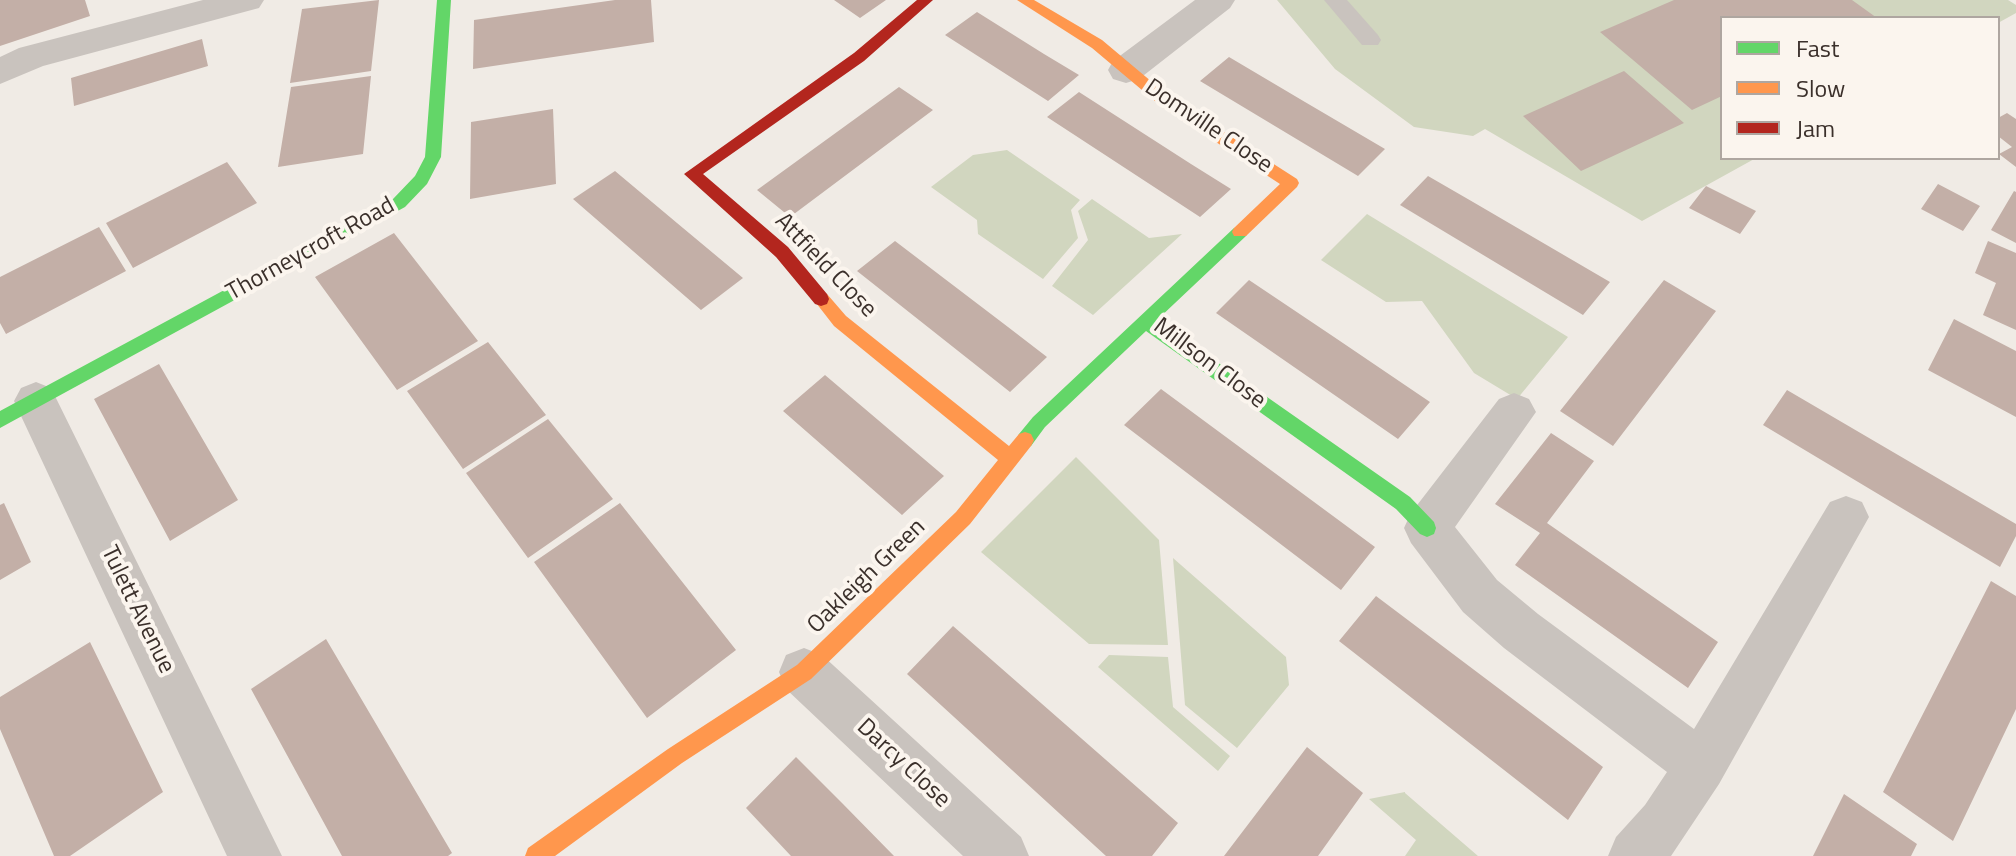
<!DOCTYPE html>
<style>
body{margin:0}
#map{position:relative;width:2016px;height:856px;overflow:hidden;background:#f0ebe5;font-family:"Titillium Web",sans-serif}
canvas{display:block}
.legend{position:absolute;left:1720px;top:16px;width:280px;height:144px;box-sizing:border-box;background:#fbf5ee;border:2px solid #aea6a0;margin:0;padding:10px 14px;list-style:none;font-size:24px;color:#3b302b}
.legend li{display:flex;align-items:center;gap:16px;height:40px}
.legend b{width:40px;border:2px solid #aea6a0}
</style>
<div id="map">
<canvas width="2016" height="856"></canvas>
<ul class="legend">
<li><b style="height:10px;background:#63d668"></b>Fast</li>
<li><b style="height:10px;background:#ff974d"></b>Slow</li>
<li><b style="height:10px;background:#b3261e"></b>Jam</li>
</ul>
</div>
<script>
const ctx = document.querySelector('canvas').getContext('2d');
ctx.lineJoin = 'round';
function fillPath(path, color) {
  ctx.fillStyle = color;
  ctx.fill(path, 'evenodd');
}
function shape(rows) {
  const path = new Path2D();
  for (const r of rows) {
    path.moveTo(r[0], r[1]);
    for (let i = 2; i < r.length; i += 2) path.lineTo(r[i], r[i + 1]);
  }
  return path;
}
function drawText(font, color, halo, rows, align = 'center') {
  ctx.font = font + ' "Titillium Web",sans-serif';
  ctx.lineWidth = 8;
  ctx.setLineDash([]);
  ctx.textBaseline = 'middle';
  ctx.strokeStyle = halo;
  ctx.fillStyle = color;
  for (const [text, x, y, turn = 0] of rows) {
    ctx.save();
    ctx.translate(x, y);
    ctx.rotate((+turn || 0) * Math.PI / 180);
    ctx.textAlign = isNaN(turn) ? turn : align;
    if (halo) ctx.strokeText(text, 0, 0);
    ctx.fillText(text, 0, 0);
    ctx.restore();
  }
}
const green = shape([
 [1277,0,2008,0,2016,5,2016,13,1998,23,1998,18,1722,18,1722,158,1756,158,1642,221,1485,129,1473,136,1414,127,1335,69],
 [1007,150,1080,200,1071,210,1078,238,1043,279,978,234,977,220,931,187,973,155],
 [1092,199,1149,238,1182,234,1093,315,1052,286,1088,240,1078,211],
 [1367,214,1568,337,1517,399,1474,373,1422,301,1386,302,1321,260],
 [1076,457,1159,540,1168,645,1089,644,981,552],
 [1173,558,1286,657,1289,685,1237,748,1185,705],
 [1109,655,1168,657,1173,707,1230,756,1218,771,1098,667],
 [1405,792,1405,793,1478,856,1405,856,1416,840,1369,799]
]);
const building = shape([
 [0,0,85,0,90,16,0,46],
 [379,0,371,71,290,83,302,9],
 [615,0,651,0,654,42,473,69,474,20],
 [834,0,886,0,860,18],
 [1674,0,1852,0,1877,18,1722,18,1722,96,1692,110,1600,32],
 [977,12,1044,54,1079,75,1048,101,945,35],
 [202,39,208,66,74,106,71,78],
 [1229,57,1305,102,1385,149,1358,176,1200,81],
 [1624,71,1684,123,1581,171,1523,116],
 [371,76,363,154,278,167,291,87],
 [899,87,933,110,790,217,757,190],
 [1079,92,1191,164,1231,189,1200,217,1047,117],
 [553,109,556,184,470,199,471,122],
 [2007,113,2016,119,2016,167,1999,154,2012,147,1998,136,1998,118],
 [227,162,257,203,133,268,106,223],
 [615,171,677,223,743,278,701,310,573,199],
 [1428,176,1473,202,1610,282,1583,315,1400,205],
 [1938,184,1980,206,1963,231,1921,209],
 [1706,186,1756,211,1740,234,1689,208],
 [2014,191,2016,192,2016,243,1991,230],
 [99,227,126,271,6,334,0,323,0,277],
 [394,233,478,341,397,390,315,277],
 [895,241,1008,327,1047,357,1010,392,857,271],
 [1988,241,2016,253,2016,330,1983,315,1996,283,1975,273],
 [1249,280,1337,339,1430,402,1398,439,1216,313],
 [1664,280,1716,311,1613,446,1560,411],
 [1954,319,2016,351,2016,417,1928,370],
 [488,342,546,415,463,469,407,391],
 [159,364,238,500,170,541,94,399],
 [825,375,944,476,902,515,783,411],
 [1161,389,1375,547,1341,590,1124,425],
 [1787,390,2016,524,2016,536,2000,567,1763,425],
 [548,419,613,499,528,558,466,473],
 [1551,433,1594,461,1547,523,1718,642,1688,688,1515,565,1540,533,1495,504],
 [4,503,31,562,0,580,0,505],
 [620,503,736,650,647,718,534,562],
 [1991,581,2016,596,2016,709,1953,841,1883,792],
 [1376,596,1603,767,1568,820,1339,641],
 [953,626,1178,823,1152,856,1106,856,907,674],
 [326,639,452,853,448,856,342,856,251,689],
 [90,642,163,792,70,856,54,856,0,729,0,697],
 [1307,747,1363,793,1318,856,1224,856],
 [796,757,843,804,894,856,791,856,746,808],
 [1844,794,1917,844,1911,856,1813,856]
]);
const lane = shape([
 [1324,0,1347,0,1378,35,1381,40,1378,45,1362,45,1324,0]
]);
const street = shape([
 [203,0,264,0,259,8,43,66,0,84,0,57,19,48,203,0],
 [1195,0,1235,0,1230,8,1139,79,1126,83,1113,79,1108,70,1113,61,1195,0],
 [36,382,51,388,282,856,227,856,14,401,21,388,36,382],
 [1514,393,1529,399,1536,412,1455,527,1497,580,1538,614,1694,729,1830,502,1846,496,1862,502,1869,517,1719,784,1671,856,1608,856,1616,837,1645,805,1667,772,1504,648,1463,612,1411,543,1404,528,1411,513,1499,399,1514,393],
 [804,648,822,655,1021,837,1029,856,963,856,786,689,779,672,786,655,804,648]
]);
const fast = shape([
 [437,0,451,0,441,157,427,184,405,207,0,428,0,411,393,199,415,176,425,157,437,0],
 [1240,226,1248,232,1246,236,1157,320,1410,497,1434,522,1436,528,1434,534,1427,537,1420,534,1396,509,1146,331,1045,427,1031,446,1025,448,1019,446,1016,440,1019,434,1033,417,1234,228,1240,226]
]);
const slow = shape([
 [1017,0,1034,0,1102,40,1171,98,1297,179,1299,183,1297,187,1246,236,1234,236,1232,232,1234,228,1280,184,1161,106,1092,48,1017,0],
 [821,292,827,294,846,316,1009,446,1019,434,1025,432,1031,434,1034,440,1031,446,970,524,811,679,682,763,555,856,525,856,528,848,668,749,797,665,956,512,998,460,834,326,813,299,821,292]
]);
const jam = shape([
 [917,0,933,0,864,61,703,174,788,247,827,294,829,299,827,304,821,306,815,304,776,257,684,174,854,53,917,0]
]);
const streetNames = [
 ["Domville Close",1208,127,34],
 ["Thorneycroft Road",311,250,-29],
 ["Attfield Close",825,266,46],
 ["Millson Close",1209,364,37],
 ["Oakleigh Green",867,577,-44],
 ["Tulett Avenue",137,610,64],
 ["Darcy Close",903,764,43]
];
fillPath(green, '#d1d6bf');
fillPath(building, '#c3afa7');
fillPath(lane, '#c9c3be');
fillPath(street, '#c9c3be');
fillPath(fast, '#63d668');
fillPath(slow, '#ff974d');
fillPath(jam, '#b3261e');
drawText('24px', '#3b302b', '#fbf5ee', streetNames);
</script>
